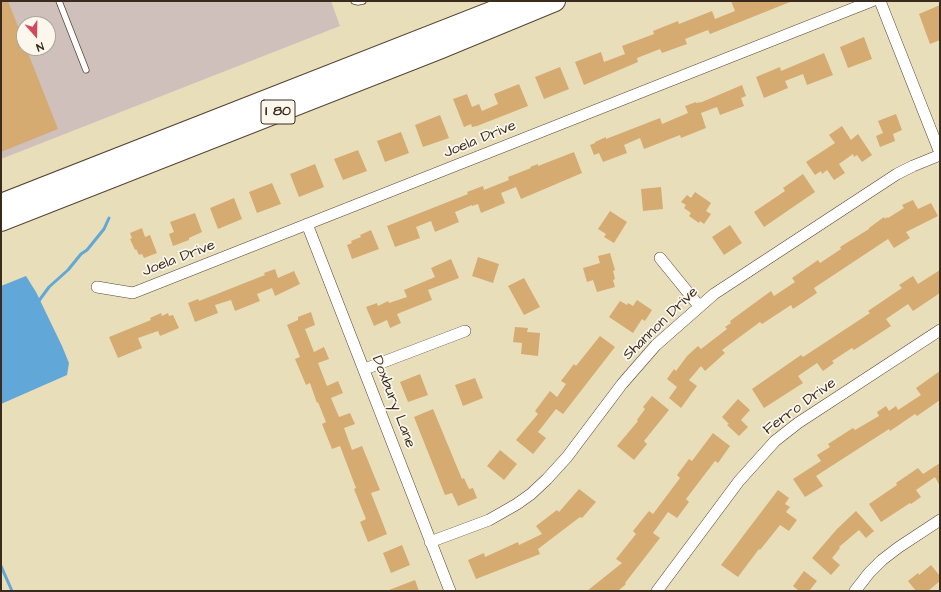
<!DOCTYPE html>
<style>
body{margin:0}
#map{position:relative;width:941px;height:592px;overflow:hidden;background:#e9deba;font-family:"Architects Daughter",sans-serif}
canvas{display:block}
.frame{position:absolute;inset:0;border:2px solid #3b2a1e;pointer-events:none}
.north{position:absolute;left:16px;top:16px;width:40px;height:40px;box-sizing:border-box;background:#fbf7ec;border:1px solid #aea59a;border-radius:50%;rotate:160deg;font-size:11px;font-weight:700;line-height:16px;text-align:center;color:#3b2a1e}
.north::after{content:'';display:block;margin:auto;width:14px;height:18px;background:#d1495b;clip-path:polygon(50% 0,100% 100%,50% 72%,0 100%)}
</style>
<div id="map">
<canvas width="941" height="592"></canvas>
<div class="frame"></div>
<div class="north">N</div>
</div>
<script>
const ctx = document.querySelector('canvas').getContext('2d');
ctx.lineJoin = 'round';
function fillPath(path, color) {
  ctx.fillStyle = color;
  ctx.fill(path, 'evenodd');
}
function shape(rows) {
  const path = new Path2D();
  for (const r of rows) {
    path.moveTo(r[0], r[1]);
    for (let i = 2; i < r.length; i += 2) path.lineTo(r[i], r[i + 1]);
  }
  return path;
}
function strokePath(path, color, width, dash) {
  ctx.strokeStyle = color;
  ctx.lineWidth = width;
  ctx.lineCap = dash ? 'butt' : 'round';
  ctx.setLineDash(dash || []);
  ctx.stroke(path);
}
function drawText(font, color, halo, rows, align = 'center') {
  ctx.font = font + ' "Architects Daughter",sans-serif';
  ctx.lineWidth = 3.5;
  ctx.setLineDash([]);
  ctx.textBaseline = 'middle';
  ctx.strokeStyle = halo;
  ctx.fillStyle = color;
  for (const [text, x, y, turn = 0] of rows) {
    ctx.save();
    ctx.translate(x, y);
    ctx.rotate((+turn || 0) * Math.PI / 180);
    ctx.textAlign = isNaN(turn) ? turn : align;
    if (halo) ctx.strokeText(text, 0, 0);
    ctx.fillText(text, 0, 0);
    ctx.restore();
  }
}
const industrial = shape([
 [1,1,331,1,340,26,1,159],
 [24,24,48,24,48,48,24,48]
]);
const water = shape([
 [26,276,36,292,62,346,69,363,67,375,1,404,1,286]
]);
const stream = shape([
 [38,302,49,287,68,270,81,254,87,250,104,229,109,218],
 [1,566,12,591]
]);
const building = shape([
 [1,1,8,1,24,42,24,48,26,48,58,129,1,152],
 [731,1,790,2,710,34,708,30,685,39,687,44,662,53,660,49,637,58,638,62,584,85,575,62,601,52,604,62,625,54,622,46,654,34,653,31,678,21,679,24,712,11,715,19,735,11],
 [940,5,940,40,930,44,919,14],
 [864,37,872,59,848,68,840,47],
 [824,53,833,75,807,85,803,74,785,81,788,88,764,98,756,77,780,67,781,71],
 [560,67,569,89,544,99,535,77],
 [519,84,528,106,477,126,472,127,471,124,464,127,453,99,467,94,472,107,479,104,482,111,498,104,494,94],
 [742,85,746,96,741,98,744,106,720,115,717,107,701,113,706,128,681,138,680,135,644,149,640,138,624,145,627,153,603,162,599,153,594,155,590,145,595,143,595,142,606,137,606,139,660,118,662,124,688,113,685,106,696,102,696,103,702,102],
 [896,114,902,130,893,134,895,141,880,147,876,136,883,133,878,121],
 [440,115,449,138,423,147,415,125],
 [842,126,851,140,858,134,872,155,862,162,857,155,854,157,853,154,839,164,845,173,834,180,827,170,822,174,821,171,815,175,806,162,835,143,829,135],
 [401,132,409,153,385,162,377,141],
 [358,150,367,171,343,180,334,159],
 [574,152,582,173,521,199,516,187,501,193,505,203,481,213,478,204,472,206,472,205,455,212,459,222,435,232,431,221,416,227,420,238,395,247,387,226,468,194,467,192,483,186,484,190,509,180,508,177,531,168,530,167,538,164,538,166],
 [315,164,324,187,299,197,290,174],
 [803,174,815,192,764,227,754,212,785,191,783,188],
 [272,183,281,204,257,213,249,192],
 [661,187,663,209,643,211,641,189],
 [695,192,711,203,706,211,711,214,704,224,700,221,699,223,689,216,691,213,684,208,686,205,681,202,687,195,691,198],
 [234,198,242,219,218,229,210,208],
 [913,200,918,209,931,203,938,216,906,232,910,238,894,248,888,239,814,288,817,293,793,309,791,305,762,324,760,322,722,350,725,353,705,371,701,366,689,380,697,386,681,408,669,398,677,387,667,379,674,369,676,371,687,356,698,346,701,349,727,329,725,327,731,323,730,321,771,291,774,296,795,282,792,278,818,260,820,263,841,249,840,247,869,229,869,228,884,217,885,219,887,217,888,218,904,208,902,205],
 [610,211,627,222,614,243,604,237,606,234,598,229],
 [195,213,202,232,189,238,189,240,173,246,169,234,174,232,170,222],
 [730,225,742,243,724,255,712,237],
 [142,228,145,237,150,235,157,253,144,258,142,254,139,255,136,249,135,250,130,239,132,238,130,233],
 [371,230,379,249,352,259,347,245,352,243,351,241,361,237,360,235],
 [610,253,615,270,613,271,615,279,613,280,615,287,597,292,593,280,587,282,583,268,600,263,598,256],
 [478,257,499,264,493,283,472,276],
 [451,259,459,278,428,290,432,300,397,314,401,323,390,328,387,320,374,326,366,307,377,303,378,306,388,301,389,303,407,297,404,290,435,277,431,268],
 [275,269,278,278,294,271,300,284,275,296,272,288,257,294,260,301,235,311,231,300,215,305,218,313,195,322,188,303,198,299,199,301,265,275,264,273],
 [940,270,940,293,913,311,908,304,886,319,891,326,854,350,852,348,832,361,834,363,823,371,817,363,798,376,803,383,764,408,752,389,801,355,803,357,870,313,868,311,902,288,899,285,913,276,918,284],
 [524,278,540,307,524,315,508,286],
 [637,300,652,310,645,321,642,319,633,333,609,317,620,301,627,305,628,303,633,306],
 [311,312,315,325,305,329,314,352,324,347,329,359,318,363,327,386,338,381,343,393,331,398,339,417,350,413,355,424,344,428,352,450,362,446,380,490,371,493,387,534,368,542,360,522,366,519,354,489,356,488,340,446,332,449,322,424,326,422,318,402,317,403,310,383,306,385,295,359,300,357,287,325,298,320,298,317],
 [161,313,162,316,168,313,169,316,173,315,179,328,160,336,158,331,138,338,142,348,118,358,109,337,151,320,150,318],
 [515,327,528,328,527,332,540,333,538,356,521,354,522,343,513,342],
 [600,336,615,347,563,414,556,409,538,432,546,438,533,454,516,440,538,414,535,411,550,391,557,397,566,384,561,381,574,364,576,366],
 [940,371,940,400,917,416,915,414,890,431,889,429,816,476,823,486,805,497,793,479,821,461,817,455,830,447,828,444,853,428,855,430,879,416,877,412,886,406,889,411,896,406,898,410,921,395,916,388],
 [420,374,428,395,408,402,400,382],
 [475,378,483,398,463,406,455,385],
 [652,396,669,410,644,441,647,444,634,460,617,446,638,421,637,420,645,409,643,407],
 [738,399,750,410,741,420,748,427,739,436,727,425,729,424,722,417],
 [433,409,462,479,464,478,469,489,473,488,477,498,458,506,452,493,445,495,414,417],
 [713,433,730,446,718,463,715,461,686,499,689,502,677,518,668,512,653,533,660,538,625,583,626,584,618,591,587,591,622,563,616,559,636,534,633,531,649,511,653,514,680,478,677,475,689,459,692,461],
 [500,450,517,464,504,480,487,466],
 [940,463,940,486,935,477,916,490,921,497,911,504,910,503,881,522,869,504,897,485,896,483,918,468,923,474],
 [579,489,596,502,582,518,580,517,538,549,540,554,476,579,468,560,484,553,485,557,518,542,519,545,542,534,536,526,557,510,559,512],
 [778,490,789,498,785,504,790,507,786,512,797,520,789,531,780,525,760,550,759,549,738,577,721,565],
 [856,511,874,531,866,538,859,530,839,547,840,548,832,558,840,565,831,575,812,558,837,529],
 [402,545,410,565,391,573,383,553],
 [931,565,940,576,940,581,928,591,916,591,908,581,918,573,919,575],
 [804,571,817,581,809,591,799,591,793,586],
 [415,580,419,591,389,591,389,590]
]);
const service = shape([
 [59,1,86,70],
 [354,1,358,2,363,1]
]);
const minor = shape([
 [880,1,940,153],
 [307,224,450,591],
 [660,258,699,306],
 [97,287,133,293,872,1],
 [365,369,465,331],
 [430,542,489,520,517,504,531,494,547,479,567,457,622,384,656,345,714,294,897,174,913,166,940,155],
 [657,591,739,481,775,441,798,423,940,330],
 [855,591,869,573,882,560,899,547,940,520]
]);
const motorway = shape([
 [1,204,519,1],
 [1,221,439,49,555,1]
]);
const shields = [
 [278,112,34]
];
const shieldNames = [
 ["I 80",278,112]
];
const streetNames = [
 ["Joela Drive",480,140,-22],
 ["Joela Drive",179,259,-21],
 ["Shannon Drive",661,324,-44],
 ["Doxbury Lane",393,402,69],
 ["Ferro Drive",800,407,-36]
];
fillPath(industrial, '#cfc0bb');
fillPath(water, '#61a7d7');
strokePath(stream, '#61a7d7', 3);
fillPath(building, '#d5ab71');
strokePath(service, '#554535', 7);
strokePath(minor, '#554535', 12);
strokePath(motorway, '#554535', 22);
strokePath(service, '#fff', 5.5);
strokePath(minor, '#fff', 11);
strokePath(motorway, '#fff', 20);
for (const [x, y, w] of shields) {
  const box = new Path2D();
  box.roundRect(x - w / 2, y - 12, w, 24, 3);
  ctx.fillStyle = '#fbf7ec';
  ctx.fill(box);
  strokePath(box, '#3b2a1e', 1);
}
drawText('bold 14px', '#3b2a1e', null, shieldNames);
drawText('15px', '#3b2a1e', '#fbf7ec', streetNames);
</script>
